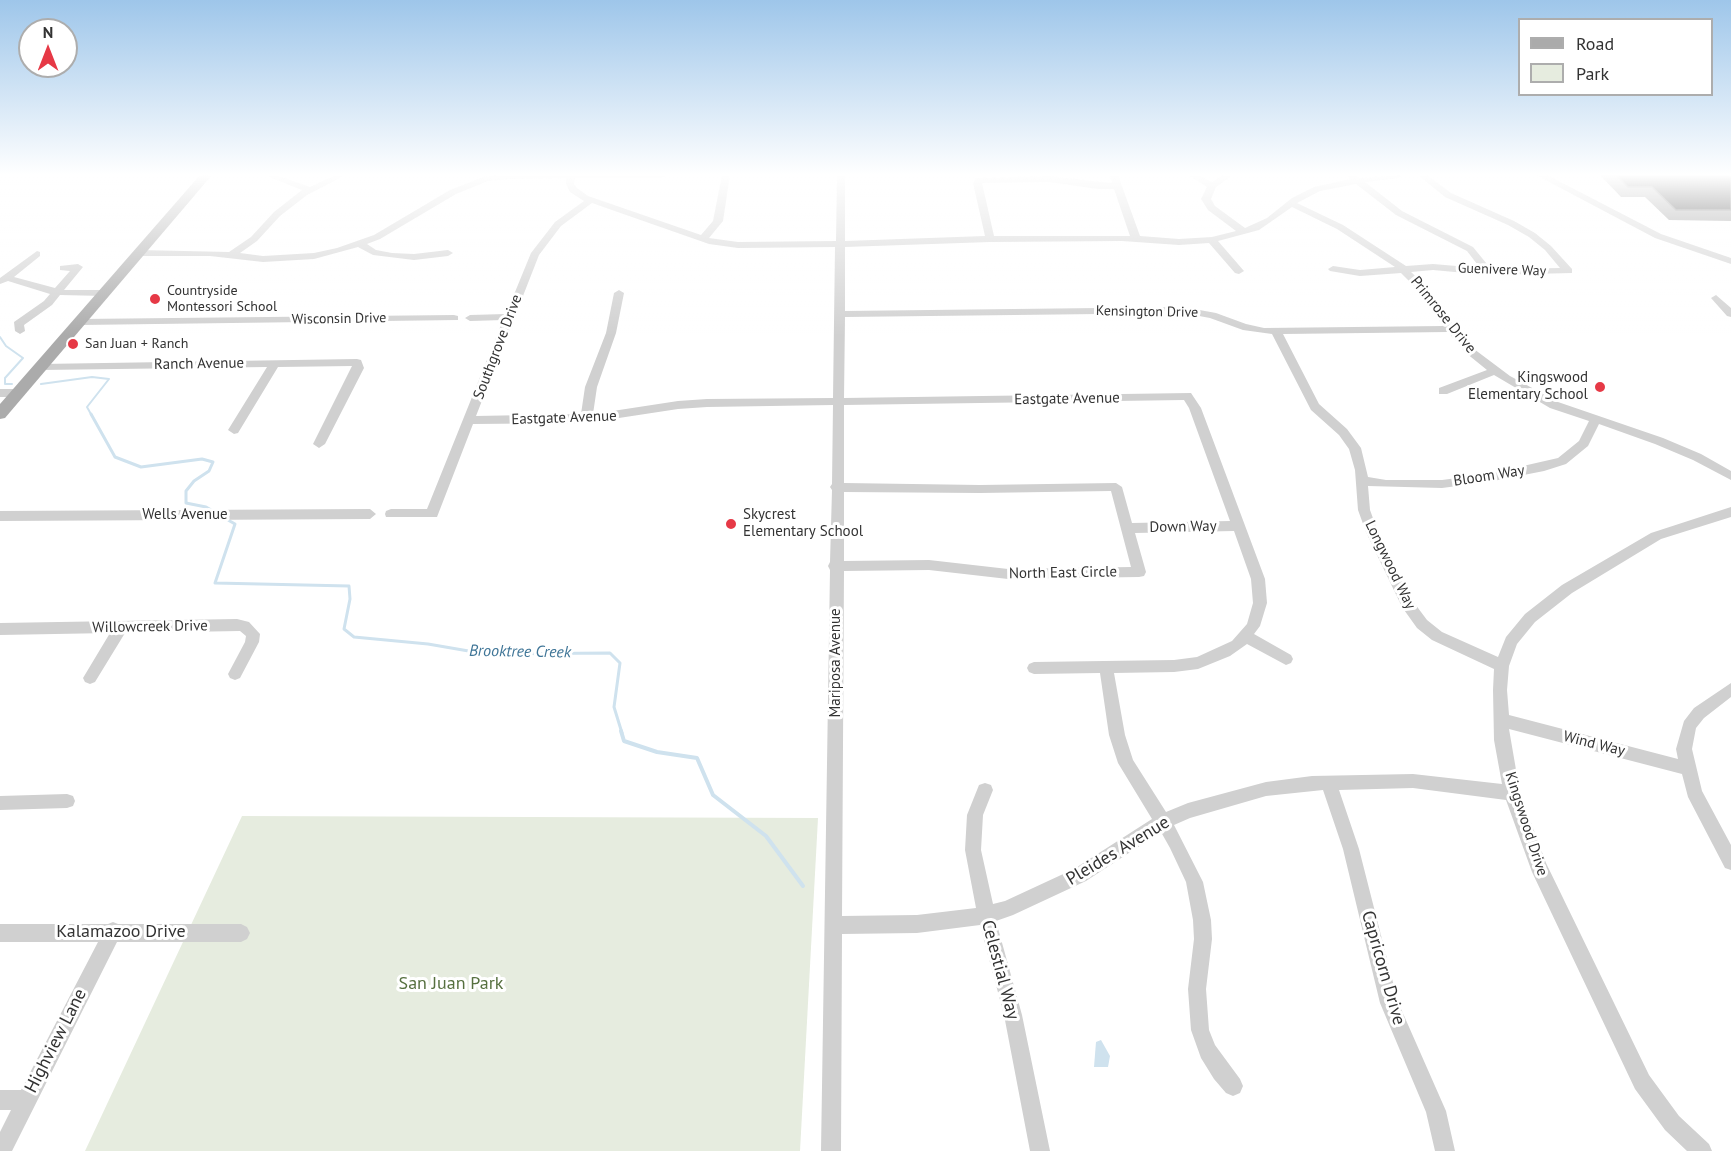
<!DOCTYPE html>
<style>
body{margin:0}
#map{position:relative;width:1731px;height:1151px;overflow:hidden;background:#fff;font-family:"PT Sans",sans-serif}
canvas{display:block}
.legend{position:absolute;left:1518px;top:18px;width:195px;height:78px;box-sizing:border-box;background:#fff;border:2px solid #adadad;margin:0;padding:8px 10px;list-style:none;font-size:18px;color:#333}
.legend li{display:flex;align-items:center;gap:12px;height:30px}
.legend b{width:30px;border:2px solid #adadad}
.north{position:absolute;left:18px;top:18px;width:60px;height:60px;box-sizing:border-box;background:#fff;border:2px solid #adadad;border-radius:50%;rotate:0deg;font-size:16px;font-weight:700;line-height:24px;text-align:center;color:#333}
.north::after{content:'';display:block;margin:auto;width:21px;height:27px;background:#e63946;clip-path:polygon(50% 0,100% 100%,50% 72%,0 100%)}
</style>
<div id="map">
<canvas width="1731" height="1151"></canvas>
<ul class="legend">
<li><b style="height:8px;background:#ababab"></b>Road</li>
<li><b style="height:16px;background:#e6ecdf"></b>Park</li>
</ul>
<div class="north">N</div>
</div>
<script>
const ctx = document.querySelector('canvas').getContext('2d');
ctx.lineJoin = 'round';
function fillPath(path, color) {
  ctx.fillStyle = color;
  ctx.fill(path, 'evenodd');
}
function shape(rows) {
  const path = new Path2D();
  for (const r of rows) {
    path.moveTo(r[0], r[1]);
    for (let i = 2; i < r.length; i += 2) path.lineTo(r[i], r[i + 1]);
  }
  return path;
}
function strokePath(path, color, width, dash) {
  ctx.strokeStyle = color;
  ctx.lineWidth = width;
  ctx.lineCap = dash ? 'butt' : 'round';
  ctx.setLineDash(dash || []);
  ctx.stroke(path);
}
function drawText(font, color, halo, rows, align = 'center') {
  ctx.font = font + ' "PT Sans",sans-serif';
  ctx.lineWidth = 6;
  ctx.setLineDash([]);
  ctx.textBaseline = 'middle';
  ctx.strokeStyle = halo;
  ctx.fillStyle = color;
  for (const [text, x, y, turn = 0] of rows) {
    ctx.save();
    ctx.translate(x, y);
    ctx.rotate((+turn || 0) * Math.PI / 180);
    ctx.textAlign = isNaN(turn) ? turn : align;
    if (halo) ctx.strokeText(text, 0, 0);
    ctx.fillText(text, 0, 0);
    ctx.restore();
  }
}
const green = shape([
 [242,816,818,818,800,1151,85,1151]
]);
const water = shape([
 [1101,1040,1110,1056,1108,1067,1094,1067,1096,1042]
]);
const streamFar2 = shape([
 [0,337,6,346,23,358,5,378,5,384,12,384],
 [41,384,92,377,109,379,87,407,92,416]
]);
const streamFar1 = shape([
 [91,414,115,457,141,467,202,459,213,462,209,471,194,481,186,491,186,503,206,507,213,511],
 [228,520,235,524,215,583,349,586,350,599,344,629,354,637,428,644,486,654,610,653,620,663,614,707,622,733]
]);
const stream = shape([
 [621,731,624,741,657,752,697,758,713,795,766,836,803,886]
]);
const minor = shape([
 [264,175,276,175,310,187,335,175,346,175,307,195,280,216,257,241,240,253,263,256,314,253,337,248,374,235,450,190,483,177,497,175,666,175,662,178,575,178,574,184,577,188,588,196,701,235,713,221,722,175,730,175,723,221,709,238,738,242,836,241,837,175,845,175,845,241,985,236,973,183,976,178,1049,176,1112,183,1110,175,1118,175,1140,236,1179,239,1212,237,1236,231,1208,210,1201,199,1207,187,1188,175,1198,175,1212,182,1223,175,1233,175,1216,187,1211,199,1215,206,1245,228,1267,218,1292,198,1314,187,1350,179,1348,175,1356,175,1359,178,1403,175,1399,178,1365,182,1402,211,1473,247,1491,269,1560,268,1545,250,1529,237,1508,225,1445,197,1418,175,1427,175,1451,193,1514,221,1535,233,1551,246,1572,269,1572,273,1488,275,1433,270,1411,272,1425,285,1455,327,1474,349,1510,376,1558,402,1663,438,1701,454,1731,471,1731,480,1693,460,1655,444,1599,424,1588,446,1566,464,1544,471,1488,482,1442,488,1368,486,1370,510,1378,532,1412,600,1427,620,1442,632,1498,657,1506,637,1525,614,1562,585,1651,533,1731,507,1731,517,1661,539,1572,593,1535,622,1517,644,1509,666,1507,690,1509,715,1678,759,1676,749,1684,721,1694,708,1731,683,1731,697,1704,718,1696,728,1692,749,1702,791,1731,845,1731,870,1725,868,1688,797,1682,774,1509,729,1520,793,1546,863,1649,1075,1679,1116,1709,1144,1712,1151,1687,1151,1665,1130,1635,1089,1532,872,1506,800,1413,788,1339,790,1359,849,1398,1002,1446,1111,1455,1151,1435,1151,1426,1112,1380,1003,1343,849,1323,790,1266,796,1190,818,1174,825,1203,882,1211,920,1212,939,1206,989,1209,1030,1215,1045,1240,1079,1243,1086,1240,1093,1233,1096,1226,1093,1214,1079,1201,1058,1191,1030,1188,989,1194,939,1193,920,1186,882,1170,848,1161,832,1086,881,1013,915,996,921,1022,1015,1050,1151,1030,1151,1004,1015,980,925,917,933,842,934,841,1151,821,1151,830,570,828,566,830,562,832,490,830,487,832,484,833,405,707,407,678,409,586,423,473,424,437,517,386,517,385,514,386,511,391,509,427,509,503,320,470,321,465,318,470,315,506,314,531,253,555,222,584,201,570,192,566,184,566,178,510,179,488,181,456,194,380,239,367,244,376,250,392,253,414,254,448,250,453,253,448,256,414,260,373,255,358,247,314,259,263,262,210,256,139,256,134,253,139,250,229,252,251,237,274,212,302,190,264,175],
 [1049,182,1098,189,1114,189,1130,236,994,236,982,183,1049,182],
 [1356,184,1396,215,1467,251,1480,268,1433,264,1406,266,1343,225,1297,203,1320,191,1356,184],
 [592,203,709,244,738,248,835,247,833,398,707,399,678,401,593,414,597,387,616,333,624,293,619,290,614,293,606,333,585,387,581,414,476,416,539,255,561,226,592,203],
 [1292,207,1337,229,1395,267,1360,270,1333,266,1328,269,1330,271,1360,276,1401,273,1417,289,1443,326,1264,328,1246,324,1216,313,1183,307,845,311,845,247,990,242,1122,241,1179,245,1209,243,1235,273,1239,274,1244,271,1218,241,1259,230,1292,207],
 [1183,313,1210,318,1243,330,1272,334,1311,410,1339,435,1349,449,1355,470,1358,510,1366,532,1402,607,1417,628,1432,640,1494,669,1493,690,1494,740,1502,784,1413,774,1312,776,1266,782,1188,803,1166,812,1133,760,1125,735,1114,673,1174,672,1198,669,1230,656,1247,644,1286,665,1291,663,1293,659,1291,655,1254,634,1260,626,1267,603,1265,579,1201,408,1191,393,844,398,845,317,1183,313],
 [1448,332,1466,353,1487,370,1439,388,1439,394,1447,394,1494,375,1550,408,1589,421,1579,441,1558,458,1488,474,1442,480,1386,480,1368,477,1361,448,1347,429,1319,404,1283,334,1448,332],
 [1184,400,1189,408,1230,521,1132,523,1122,487,1116,483,980,485,844,483,844,405,1184,400],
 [1111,491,1131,567,1008,569,929,560,844,561,844,492,980,493,1111,491],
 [1234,531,1251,579,1253,603,1247,624,1232,641,1197,657,1174,660,1034,662,1029,664,1027,668,1029,672,1034,674,1100,673,1109,735,1118,763,1152,819,1074,869,1005,901,993,904,981,850,983,815,993,790,991,785,985,783,979,785,967,815,965,850,976,908,917,915,842,916,844,571,929,570,1008,579,1139,577,1144,576,1146,572,1135,533,1234,531],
 [1536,175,1547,175,1661,234,1731,258,1731,264,1655,238,1536,175],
 [37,251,40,252,40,256,14,277,55,288,70,271,60,270,60,266,78,264,83,267,64,290,105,290,110,293,105,296,60,295,52,305,24,325,25,331,20,334,15,331,14,322,44,301,50,294,8,281,0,284,0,278,37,251],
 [1716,295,1731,308,1731,317,1727,316,1711,298,1716,295],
 [454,315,458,316,458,320,80,325,75,322,80,319,454,315],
 [357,359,361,360,364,368,325,444,319,448,313,444,352,366,278,367,238,433,234,434,228,430,267,367,41,370,35,367,41,364,357,359],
 [0,389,18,389,24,393,18,397,0,397,0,389],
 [370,509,376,514,370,519,0,521,0,511,370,509],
 [237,619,249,622,260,634,259,642,240,678,235,680,230,678,228,674,245,642,246,636,240,631,125,633,95,682,90,684,85,682,83,678,110,633,0,635,0,623,237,619],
 [67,794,73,796,75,801,73,806,67,808,0,810,0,796,67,794],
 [113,922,118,924,241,924,247,927,250,933,247,939,241,942,117,942,12,1151,0,1151,0,1132,11,1110,0,1110,0,1090,21,1090,98,942,0,942,0,924,108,924,113,922]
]);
const major = shape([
 [200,175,212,175,5,418,0,419,0,404,200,175]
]);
const wall = shape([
 [1600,175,1728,175,1731,177,1731,221,1669,220,1645,197,1621,197]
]);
const building = shape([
 [1616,175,1728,175,1731,177,1731,210,1676,210,1652,187,1628,187,1616,175]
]);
const markers = [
 [155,299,6,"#e63946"],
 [73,344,6,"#e63946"],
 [1600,387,6,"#e63946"],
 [731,524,6,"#e63946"]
];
const farStreetnames = [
 ["Guenivere Way",1502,270,2],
 ["Kensington Drive",1147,312,1],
 ["Wisconsin Drive",339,319,-1]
];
const farPoinames = [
 ["Countryside",167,291],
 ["Montessori School",167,307],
 ["San Juan + Ranch",85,344]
];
const streetNames = [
 ["Primrose Drive",1443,315,51],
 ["Southgrove Drive",498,347,-69],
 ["Ranch Avenue",199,364,-1],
 ["Eastgate Avenue",1067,399,-1],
 ["Eastgate Avenue",564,418,-2],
 ["Bloom Way",1489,476,-9],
 ["Wells Avenue",185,515],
 ["Down Way",1183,527,-1],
 ["Longwood Way",1390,565,64],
 ["North East Circle",1063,573,-1],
 ["Willowcreek Drive",150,627,-1],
 ["Mariposa Avenue",836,663,-90],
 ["Wind Way",1594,744,14],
 ["Kingswood Drive",1526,824,72]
];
const poiNames = [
 ["Kingswood",1588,378],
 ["Elementary School",1588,395],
 ["Skycrest",743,515,"left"],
 ["Elementary School",743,532,"left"]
];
const waterNames = [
 ["Brooktree Creek",520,652,1]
];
const nearStreetnames = [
 ["Pleides Avenue",1118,851,-31],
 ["Kalamazoo Drive",121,932],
 ["Capricorn Drive",1383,968,74],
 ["Celestial Way",1000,970,75],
 ["Highview Lane",56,1041,-63]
];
const nearParknames = [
 ["San Juan Park",451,984]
];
fillPath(green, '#e6ecdf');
fillPath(water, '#cfe2ee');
strokePath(streamFar2, '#cfe2ee', 2);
strokePath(streamFar1, '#cfe2ee', 3);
strokePath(stream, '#cfe2ee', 4);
fillPath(minor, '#d0d0d0');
fillPath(major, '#ababab');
fillPath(wall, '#8c8c8c');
fillPath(building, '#1a1a1a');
strokePath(building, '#5f5f5f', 1.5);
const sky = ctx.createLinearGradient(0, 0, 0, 336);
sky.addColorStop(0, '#9ec6ea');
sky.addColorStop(0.52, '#fff');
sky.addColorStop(1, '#ffffff00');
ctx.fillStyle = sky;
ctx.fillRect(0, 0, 1731, 336);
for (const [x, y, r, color] of markers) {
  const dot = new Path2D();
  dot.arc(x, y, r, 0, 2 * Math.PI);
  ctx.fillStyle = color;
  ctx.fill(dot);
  strokePath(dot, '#fff', 2);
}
drawText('14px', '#333', '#fff', farStreetnames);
drawText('14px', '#333', '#fff', farPoinames, 'left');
drawText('15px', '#333', '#fff', streetNames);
drawText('15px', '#333', '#fff', poiNames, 'right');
drawText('italic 16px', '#3f7597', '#fff', waterNames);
drawText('18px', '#333', '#fff', nearStreetnames);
drawText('18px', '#56703f', '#fff', nearParknames);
</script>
